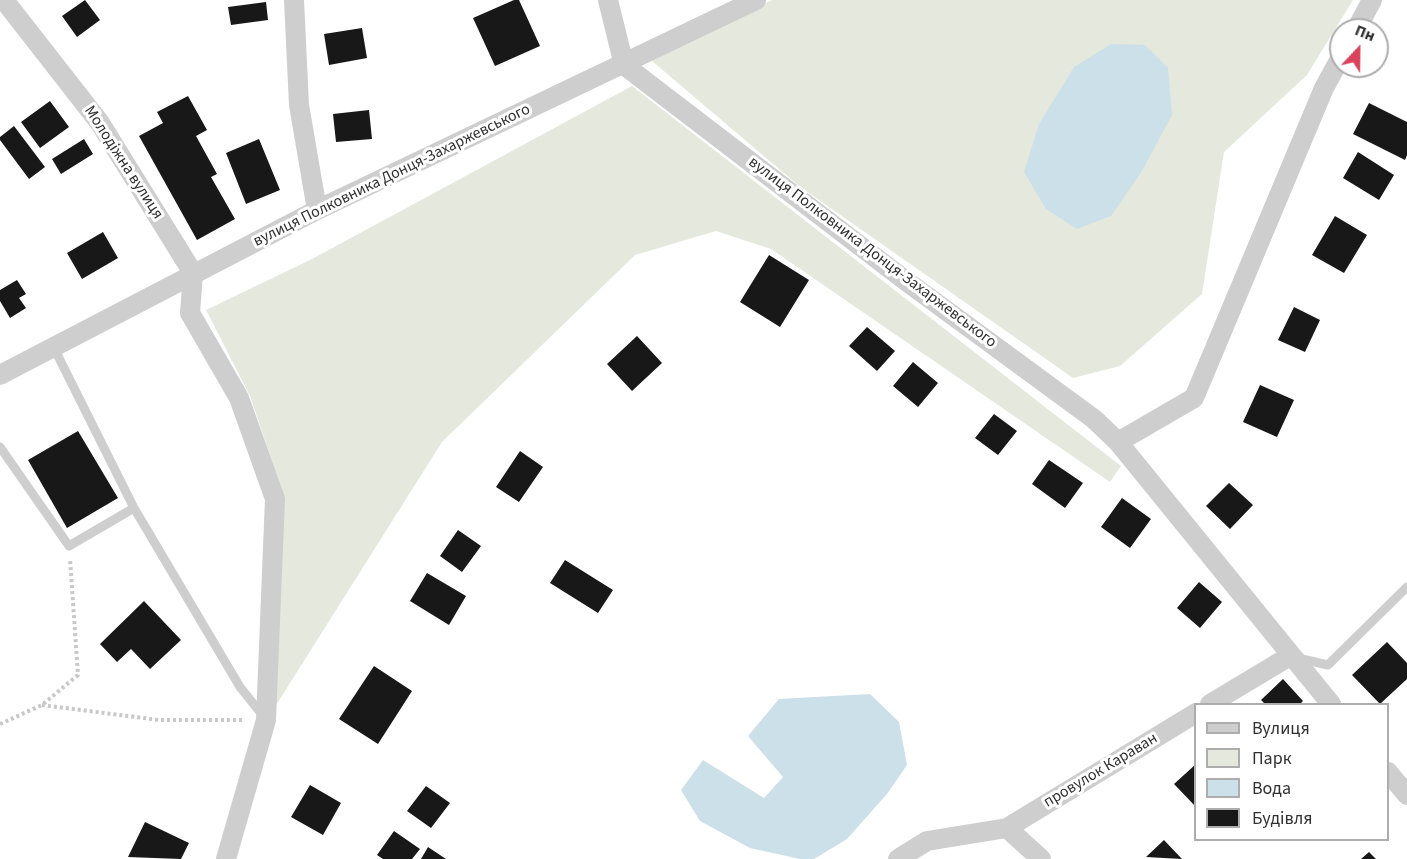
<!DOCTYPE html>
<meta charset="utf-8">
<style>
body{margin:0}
#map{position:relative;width:1407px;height:859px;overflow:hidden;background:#fff;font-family:"Source Sans 3",sans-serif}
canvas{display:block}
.legend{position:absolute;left:1194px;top:703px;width:195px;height:138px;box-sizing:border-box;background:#fff;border:2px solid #adadad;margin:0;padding:8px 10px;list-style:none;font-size:18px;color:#313131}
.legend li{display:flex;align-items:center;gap:12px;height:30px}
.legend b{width:30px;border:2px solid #adadad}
.north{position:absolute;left:1329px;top:18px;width:60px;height:60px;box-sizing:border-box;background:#fff;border:2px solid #adadad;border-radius:50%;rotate:22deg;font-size:16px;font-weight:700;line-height:24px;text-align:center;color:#313131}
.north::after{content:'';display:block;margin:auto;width:21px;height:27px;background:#da415b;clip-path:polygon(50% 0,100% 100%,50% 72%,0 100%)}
</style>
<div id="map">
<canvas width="1407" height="859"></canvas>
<ul class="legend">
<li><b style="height:8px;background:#cecece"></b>Вулиця</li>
<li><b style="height:16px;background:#e5e9dd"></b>Парк</li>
<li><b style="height:16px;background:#cbe0e9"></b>Вода</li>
<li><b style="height:16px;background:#181818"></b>Будівля</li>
</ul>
<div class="north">Пн</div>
</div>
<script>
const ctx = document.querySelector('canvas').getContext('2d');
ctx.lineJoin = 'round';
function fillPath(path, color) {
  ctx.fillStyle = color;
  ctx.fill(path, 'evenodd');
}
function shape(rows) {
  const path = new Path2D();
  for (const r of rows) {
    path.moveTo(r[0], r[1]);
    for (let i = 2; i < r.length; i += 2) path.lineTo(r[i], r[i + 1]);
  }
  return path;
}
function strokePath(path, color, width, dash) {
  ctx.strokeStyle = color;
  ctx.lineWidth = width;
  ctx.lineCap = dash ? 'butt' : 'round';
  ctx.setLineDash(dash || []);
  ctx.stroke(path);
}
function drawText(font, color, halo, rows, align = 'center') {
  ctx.font = font + ' "Source Sans 3",sans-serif';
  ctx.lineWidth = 6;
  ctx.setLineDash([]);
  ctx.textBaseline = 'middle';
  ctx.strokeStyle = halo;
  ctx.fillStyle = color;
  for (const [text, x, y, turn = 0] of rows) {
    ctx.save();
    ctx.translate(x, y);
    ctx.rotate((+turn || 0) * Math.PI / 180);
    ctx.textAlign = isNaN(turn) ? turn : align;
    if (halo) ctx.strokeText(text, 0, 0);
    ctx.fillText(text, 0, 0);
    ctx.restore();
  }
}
const green = shape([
 [772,0,1353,0,1307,75,1224,152,1202,294,1120,366,1073,378,799,186,652,61,670,50],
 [632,86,1121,466,1110,482,771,249,716,231,635,255,442,442,273,710,284,497,250,396,206,310,312,259]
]);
const water = shape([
 [1111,44,1145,45,1168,68,1172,115,1142,171,1111,216,1077,229,1046,209,1024,172,1039,124,1074,67],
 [870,694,899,722,907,765,887,794,847,839,814,859,800,859,750,848,700,821,681,790,703,760,764,798,783,777,748,736,779,699]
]);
const building = shape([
 [85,0,100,20,77,37,62,16],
 [514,0,519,0,540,46,495,66,473,18],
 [266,2,268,20,231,25,228,7],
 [362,28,367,58,329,65,324,34],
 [188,96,207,130,196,136,217,174,211,177,235,219,197,240,139,136,163,123,157,112],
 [50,101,69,127,40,148,21,122],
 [1369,103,1407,122,1407,155,1405,160,1353,134],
 [369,110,372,139,336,142,333,114],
 [14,126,45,167,29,179,0,140,0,137],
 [84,139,93,154,61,174,52,159],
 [259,139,280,190,246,204,226,153],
 [1358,152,1394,175,1379,200,1343,178],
 [1335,216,1367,235,1344,273,1312,255],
 [103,232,118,258,82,279,67,253],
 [769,255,809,280,780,327,740,302],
 [17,280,26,294,19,298,26,308,10,318,0,301,0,290],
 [1294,307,1320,320,1305,352,1278,340],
 [867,327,895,351,877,371,849,346],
 [637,336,662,363,632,391,607,364],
 [913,362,938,383,918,407,893,386],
 [1260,385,1294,400,1277,437,1243,422],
 [994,414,1017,431,998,455,975,438],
 [78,431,118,498,67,528,28,460],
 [520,451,543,467,519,502,496,487],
 [1049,460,1083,483,1065,508,1032,484],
 [1229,483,1253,505,1230,529,1206,506],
 [1122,498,1151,519,1130,548,1101,527],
 [458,530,481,546,462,572,440,556],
 [565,560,613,590,598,613,550,583],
 [427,573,466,596,449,625,410,601],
 [1199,582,1222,602,1200,628,1177,608],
 [144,601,181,640,150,669,131,649,117,662,100,644],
 [1387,642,1407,663,1407,679,1380,704,1352,675],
 [374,666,412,691,378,744,339,719],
 [1283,679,1303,701,1300,704,1265,704,1261,700],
 [1196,764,1196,807,1174,784],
 [310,785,341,803,323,835,291,817],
 [426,786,450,803,431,828,407,811],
 [145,822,189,843,181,859,128,857],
 [394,831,420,849,412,859,383,859,377,855],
 [1164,840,1182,859,1146,857],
 [428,847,446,859,421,859],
 [1369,852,1376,859,1361,859]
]);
const path = shape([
 [42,705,159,720,245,720],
 [0,724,42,705,78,675,70,559]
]);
const service = shape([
 [0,447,69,546,134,508,54,348],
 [134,508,240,687,264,717],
 [1298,658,1328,665,1407,587]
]);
const minor = shape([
 [4,0,100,123,193,273],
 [294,0,299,105,317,210],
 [608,0,624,65,906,281,1094,419,1118,442,1331,704],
 [1356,30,1372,0],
 [193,273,190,313,239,398,275,499,266,720,226,859],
 [0,375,317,210,756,0],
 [1118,442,1194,398,1324,88,1341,57],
 [1210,704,1290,656],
 [1388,772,1407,795],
 [1007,828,1041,859],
 [898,859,927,841,1007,828,1196,713]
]);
const streetNames = [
 ["Молодіжна вулиця",123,163,57],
 ["вулиця Полковника Донця-Захаржевського",392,176,-26],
 ["вулиця Полковника Донця-Захаржевського",872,253,37],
 ["провулок Караван",1101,771,-31]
];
fillPath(green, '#e5e9dd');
fillPath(water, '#cbe0e9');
fillPath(building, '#181818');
strokePath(path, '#c8c8c8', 4, [3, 3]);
strokePath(service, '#cecece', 9);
strokePath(minor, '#cecece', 20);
drawText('16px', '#313131', '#fff', streetNames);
</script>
